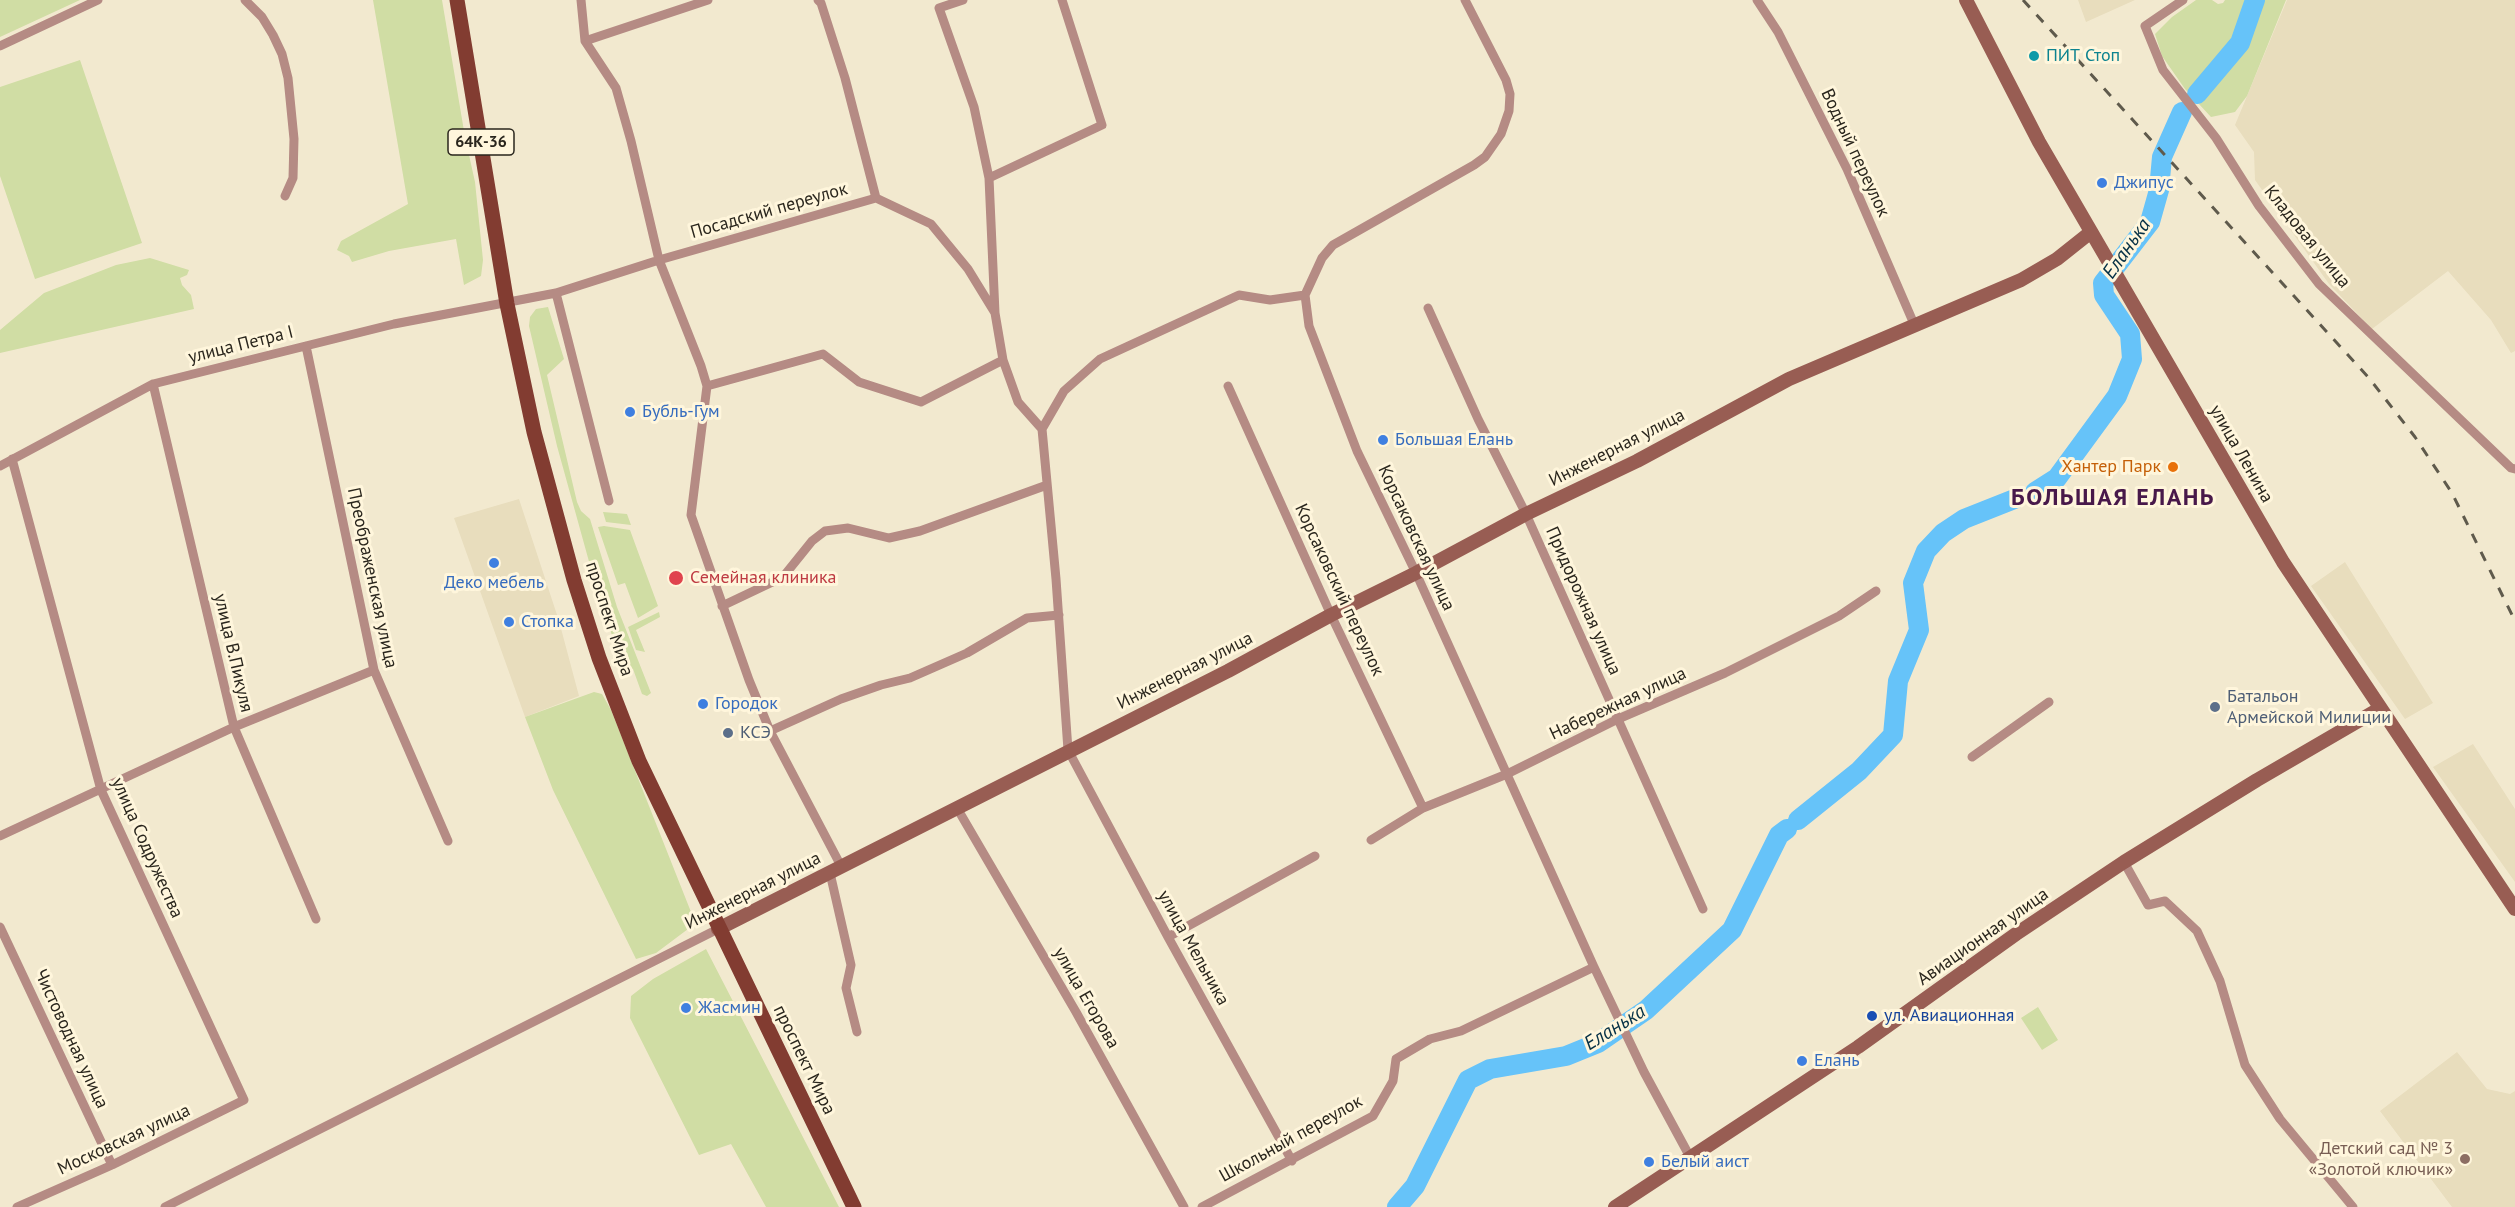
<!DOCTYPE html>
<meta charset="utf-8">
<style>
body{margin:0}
canvas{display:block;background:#f2e9cf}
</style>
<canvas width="2515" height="1207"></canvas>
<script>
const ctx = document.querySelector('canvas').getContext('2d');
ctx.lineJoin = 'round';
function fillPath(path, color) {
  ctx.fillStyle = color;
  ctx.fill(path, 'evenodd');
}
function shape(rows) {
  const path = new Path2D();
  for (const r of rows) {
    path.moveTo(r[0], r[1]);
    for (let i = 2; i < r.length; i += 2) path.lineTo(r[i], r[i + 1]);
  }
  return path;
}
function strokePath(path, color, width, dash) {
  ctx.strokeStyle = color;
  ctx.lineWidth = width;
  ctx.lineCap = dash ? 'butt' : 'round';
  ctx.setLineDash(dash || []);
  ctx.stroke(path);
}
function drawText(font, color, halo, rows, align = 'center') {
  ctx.font = font + ' "PT Sans",sans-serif';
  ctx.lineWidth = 6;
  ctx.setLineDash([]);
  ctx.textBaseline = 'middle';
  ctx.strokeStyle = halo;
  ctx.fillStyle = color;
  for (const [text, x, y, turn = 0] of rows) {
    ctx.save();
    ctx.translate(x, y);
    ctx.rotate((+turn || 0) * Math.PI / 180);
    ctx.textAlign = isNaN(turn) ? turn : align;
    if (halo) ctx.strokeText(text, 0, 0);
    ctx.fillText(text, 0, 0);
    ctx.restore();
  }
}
const built = shape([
 [2078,0,2135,0,2086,22],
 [2287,0,2515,0,2515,351,2511,353,2491,320,2448,271,2372,329,2329,284,2255,180,2254,152,2235,125],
 [519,499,559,621,579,696,525,717,454,518],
 [2345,562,2433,703,2405,719,2311,586],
 [2473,744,2515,809,2515,882,2433,767],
 [2457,1052,2487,1089,2510,1094,2515,1091,2515,1207,2452,1207,2380,1111]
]);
const green = shape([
 [0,0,80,0,0,37],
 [373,0,442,0,465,137,475,182,483,260,481,276,464,285,456,239,389,251,352,262,349,256,337,250,341,241,408,204],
 [2196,0,2212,0,2218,4,2223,3,2225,0,2286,0,2247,96,2235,112,2211,117,2185,89,2162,56,2155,34,2172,17],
 [80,60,142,243,35,279,0,176,0,87],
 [150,258,189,270,187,275,180,278,182,285,191,295,194,309,0,353,0,330,44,293,116,265],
 [548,307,564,359,547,375,577,502,581,511,590,519,617,607,651,693,647,696,642,694,633,669,623,670,593,576,557,446,529,326,530,317,536,309],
 [603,512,627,514,631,525,606,522],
 [604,526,630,530,641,560,658,606,638,618,625,583,618,585,598,527],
 [659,612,660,617,636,630,645,652,636,650,628,627],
 [594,692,602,694,611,710,691,912,688,929,656,953,636,959,553,790,525,717],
 [706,949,839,1207,766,1207,731,1144,699,1155,630,1018,631,996,653,979],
 [2038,1007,2058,1040,2042,1050,2021,1018]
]);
const river = shape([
 [2197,94,2240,43,2255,0],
 [2035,492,2057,478,2117,396,2132,359,2130,334,2104,295,2103,283,2150,222,2159,190,2162,157,2182,112],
 [1798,820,1859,771,1893,735,1898,681,1919,630,1913,583,1926,551,1943,533,1964,519,2017,498],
 [1397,1207,1415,1186,1468,1080,1490,1069,1566,1056,1598,1043,1646,1010,1732,930,1779,835,1787,829]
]);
const street = shape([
 [245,0,262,17,273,35,282,54,288,78,294,139,293,178,285,196],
 [581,0,585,41],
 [708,0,585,41,616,88,631,141,659,260,701,366,707,386,691,515,749,680,770,731,841,866],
 [818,0,821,3,845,78,876,198],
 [963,0,939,8,974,107,989,178,995,313,1003,360,1018,402,1042,429],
 [1465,0,1506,80,1510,94,1509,111,1501,134,1485,157,1474,165,1333,245,1322,258,1305,295,1309,326,1357,451,1416,573,1594,967,1644,1072,1690,1157],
 [1757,0,1778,32,1847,169,1914,324],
 [2183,0,2145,26,2163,70,2216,138,2259,206,2319,284,2511,468,2515,469],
 [0,46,98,0],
 [989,178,1102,125,1062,0],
 [556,293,609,501],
 [1428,308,1478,419,1526,514,1703,909],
 [306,346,374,670,448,841],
 [153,384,234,727,316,919],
 [707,386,823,354,859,382,921,402,1003,360],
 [1228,386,1331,615,1423,808],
 [12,459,101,790,244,1100,112,1165,17,1207],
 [0,466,153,384,394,324,556,293,659,260,876,198,931,224,968,269,995,313],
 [722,606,783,577,812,541,825,531,848,528,889,538,920,531,1047,485],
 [770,731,841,699,881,685,910,678,967,653,1027,618,1059,615],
 [1972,757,2049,702],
 [957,808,1076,1012,1184,1207],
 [0,836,234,727,374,670],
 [1371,840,1423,808,1507,774,1618,719,1725,673,1839,616,1876,591],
 [2124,862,2148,905,2165,901,2197,931,2220,981,2245,1065,2280,1119,2353,1207],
 [830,873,851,965,846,988,857,1032],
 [0,927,112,1165],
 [1168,937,1315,856],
 [1292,1161,1168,937,1068,750,1056,579,1042,429,1064,391,1100,359,1239,295,1270,300,1305,295],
 [165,1207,718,929],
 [1202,1207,1373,1116,1393,1081,1396,1059,1430,1039,1461,1031,1594,967]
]);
const secondary = shape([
 [1966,0,2039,142,2283,562,2515,909],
 [718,929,1228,671,1331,615,1416,573,1526,514,1637,461,1789,379,2021,280,2057,259,2091,232],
 [1615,1207,1858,1047,2016,934,2124,862,2257,780,2379,709]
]);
const primary = shape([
 [457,0,507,304,534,432,574,580,599,658,639,761,854,1207]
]);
const rail = shape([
 [2023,0,2369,378,2415,437,2452,493,2515,621]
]);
const markers = [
 [2034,56,6,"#0f9aa8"],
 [2102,183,6,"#3f7fe0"],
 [630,412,6,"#3f7fe0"],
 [1383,440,6,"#3f7fe0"],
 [2173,467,6,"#e8710a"],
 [494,563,6,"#3f7fe0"],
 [676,578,8,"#e0444e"],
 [509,622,6,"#3f7fe0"],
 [703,704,6,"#3f7fe0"],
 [2215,707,6,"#5c6f8a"],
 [728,733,6,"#5c6f8a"],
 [686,1008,6,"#3f7fe0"],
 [1872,1016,6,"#1a4fb4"],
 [1802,1061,6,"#3f7fe0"],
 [2465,1159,6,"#8d6e63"],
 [1649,1162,6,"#3f7fe0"]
];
const shields = [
 [481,142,66]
];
const shieldNames = [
 ["64К-36",481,142]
];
const cultureNames = [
 ["ПИТ Стоп",2046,56]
];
const streetNames = [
 ["Водный переулок",1855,153,65],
 ["Посадский переулок",769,211,-16],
 ["Кладовая улица",2307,237,51],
 ["улица Петра I",241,345,-14],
 ["Инженерная улица",1617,448,-27],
 ["улица Ленина",2241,454,60],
 ["Корсаковская улица",1416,538,65],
 ["Преображенская улица",372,578,78],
 ["Корсаковский переулок",1339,590,65],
 ["Придорожная улица",1583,601,66],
 ["проспект Мира",609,619,72],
 ["улица В.Пикуля",233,653,77],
 ["Инженерная улица",1185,671,-27],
 ["Набережная улица",1618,704,-25],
 ["улица Содружества",147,848,66],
 ["Инженерная улица",753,891,-27],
 ["Авиационная улица",1983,937,-35],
 ["улица Мельника",1193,948,61],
 ["улица Егорова",1086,998,60],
 ["Чистоводная улица",71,1039,65],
 ["проспект Мира",804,1060,64],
 ["Школьный переулок",1291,1139,-29],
 ["Московская улица",124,1140,-25]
];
const shopNames = [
 ["Джипус",2114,183],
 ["Бубль-Гум",642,412],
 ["Большая Елань",1395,440],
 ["Деко мебель",494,583,"center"],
 ["Стопка",521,622],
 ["Городок",715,704],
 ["Жасмин",698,1008],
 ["Елань",1814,1061],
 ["Белый аист",1661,1162]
];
const foodNames = [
 ["Хантер Парк",2161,467]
];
const healthNames = [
 ["Семейная клиника",690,578]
];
const serviceNames = [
 ["Батальон",2227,697],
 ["Армейской Милиции",2227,718],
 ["КСЭ",740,733]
];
const transitNames = [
 ["ул. Авиационная",1884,1016]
];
const educationNames = [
 ["Детский сад № 3",2453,1149],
 ["«Золотой ключик»",2453,1170]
];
const waterNames = [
 ["Еланька",2127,249,-55],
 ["Еланька",1615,1028,-32]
];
const districtNames = [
 ["БОЛЬШАЯ ЕЛАНЬ",2113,498]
];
fillPath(built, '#e8ddbd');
fillPath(green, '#d0dda4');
strokePath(river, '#66c3f9', 20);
strokePath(street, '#b58b84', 9);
strokePath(secondary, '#985d53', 14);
strokePath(primary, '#823c31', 15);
strokePath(rail, '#5f5a4c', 3, [10, 10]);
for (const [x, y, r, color] of markers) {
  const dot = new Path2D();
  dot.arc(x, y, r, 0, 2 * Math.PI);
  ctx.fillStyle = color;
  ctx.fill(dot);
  strokePath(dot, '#fff6dc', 2);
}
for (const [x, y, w] of shields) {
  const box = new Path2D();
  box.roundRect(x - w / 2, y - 13, w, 26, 4.5);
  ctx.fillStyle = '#fff6dc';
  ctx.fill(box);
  strokePath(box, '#2a261d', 1.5);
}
drawText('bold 16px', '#2a261d', null, shieldNames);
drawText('18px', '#0d838f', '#fff6dc', cultureNames, 'left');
drawText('18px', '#2a261d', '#fff6dc', streetNames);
drawText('18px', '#366cbe', '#fff6dc', shopNames, 'left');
drawText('18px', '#c56008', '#fff6dc', foodNames, 'right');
drawText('18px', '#be3a42', '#fff6dc', healthNames, 'left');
drawText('18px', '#4e5e75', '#fff6dc', serviceNames, 'left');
drawText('18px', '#164399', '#fff6dc', transitNames, 'left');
drawText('18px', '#785e54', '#fff6dc', educationNames, 'right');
drawText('italic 20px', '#063146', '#fff6dc', waterNames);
ctx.letterSpacing = '1.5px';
drawText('bold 24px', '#48194a', '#fff6dc', districtNames);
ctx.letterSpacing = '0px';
</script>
